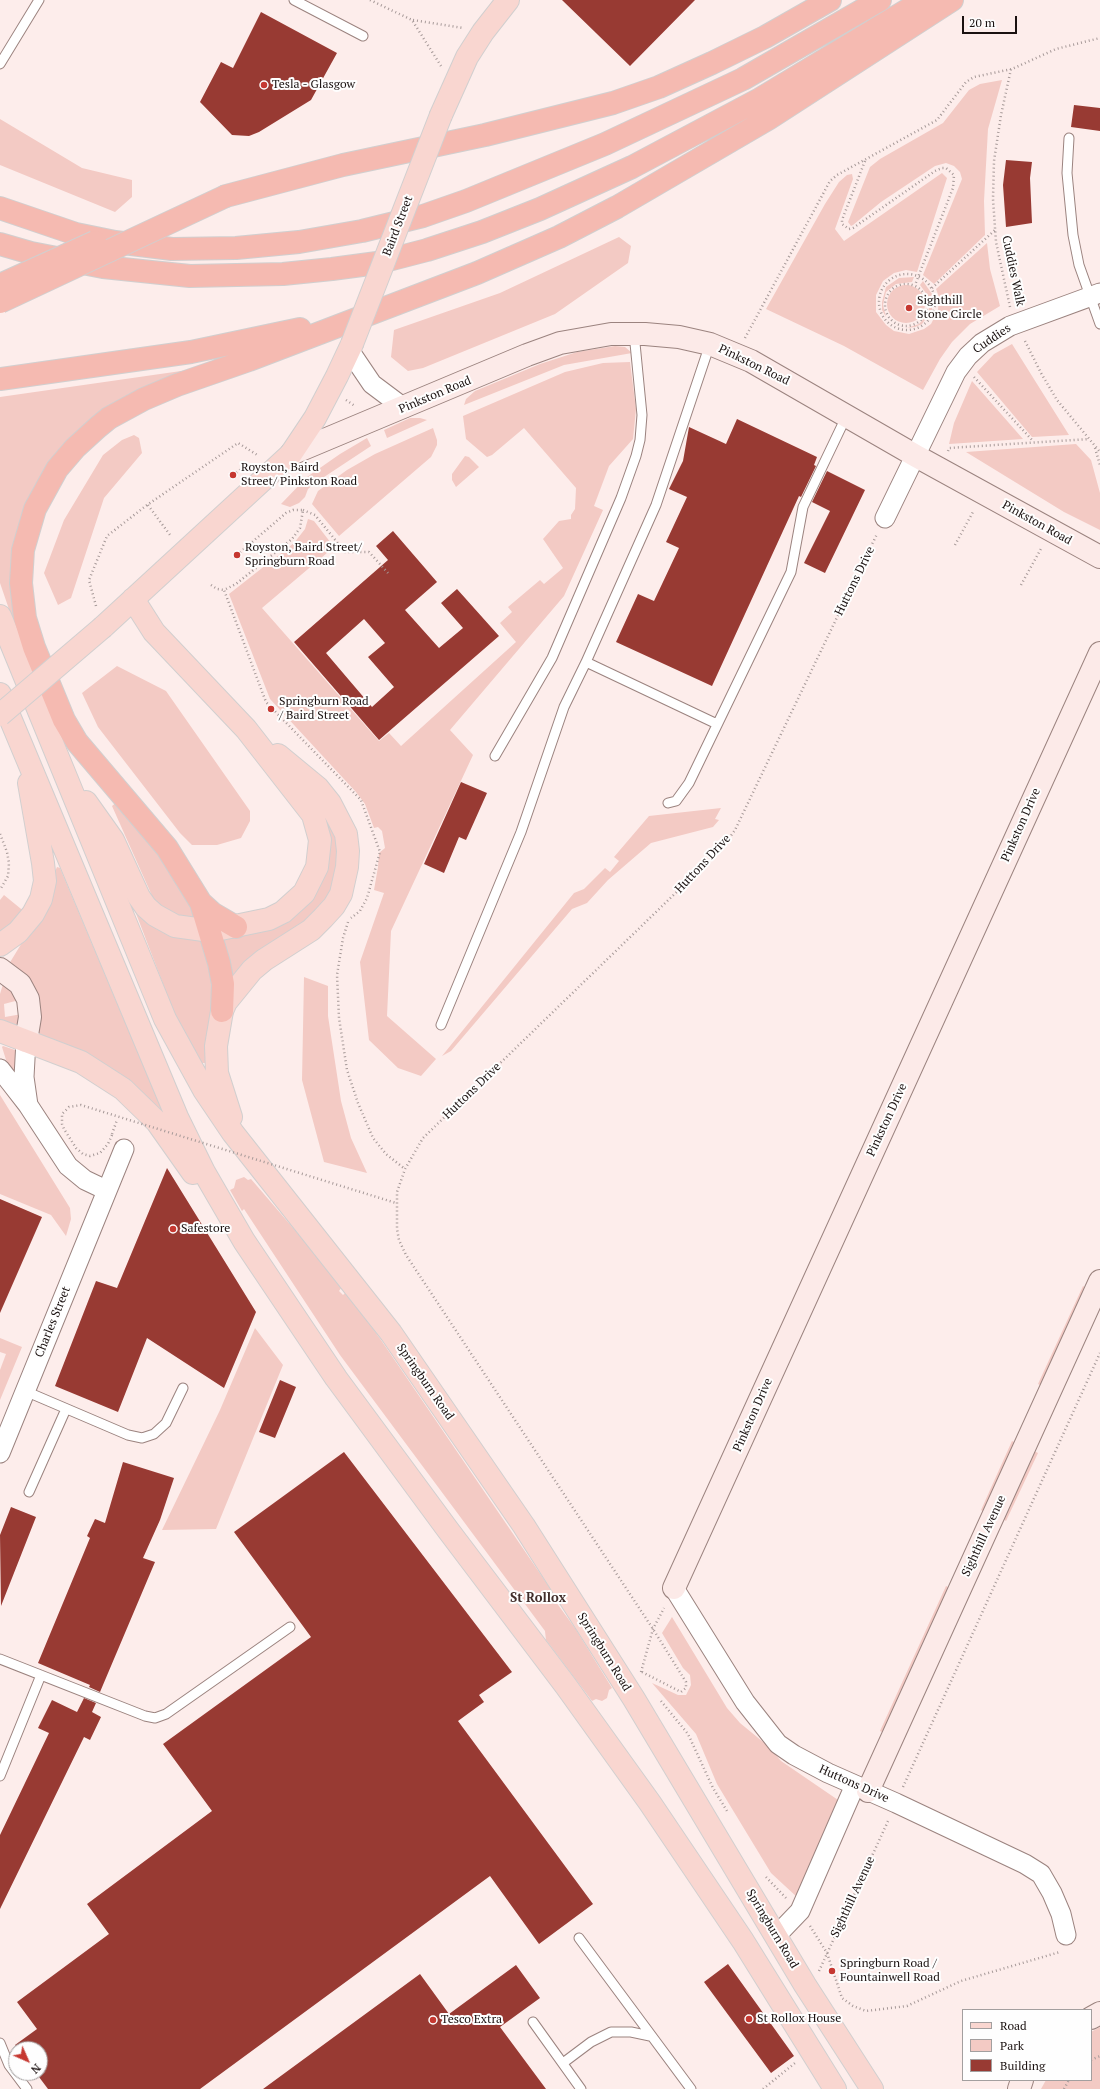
<!DOCTYPE html>
<style>
body{margin:0}
#map{position:relative;width:1100px;height:2089px;overflow:hidden;background:#fdedeb;font-family:"PT Serif",serif}
canvas{display:block}
.legend{position:absolute;left:962px;top:2009px;width:130px;height:72px;box-sizing:border-box;background:#fefefe;border:1px solid #a39f9f;margin:0;padding:5px 7px;list-style:none;font-size:12px;color:#1a1110}
.legend li{display:flex;align-items:center;gap:8px;height:20px}
.legend b{width:20px;border:1px solid #a39f9f}
.north{position:absolute;left:8px;top:2041px;width:40px;height:40px;box-sizing:border-box;background:#fefefe;border:1px solid #a39f9f;border-radius:50%;rotate:135deg;font-size:11px;font-weight:700;line-height:16px;text-align:center;color:#1a1110}
.north::after{content:'';display:block;margin:auto;width:14px;height:18px;background:#c63831;clip-path:polygon(50% 0,100% 100%,50% 72%,0 100%)}
.scale{position:absolute;left:962px;top:16px;width:55px;height:18px;box-sizing:border-box;border:2px solid #1a1110;border-top:0;padding-left:5px;font-size:12px;line-height:14px;white-space:nowrap;color:#1a1110;-webkit-text-stroke:3px #fefefe;paint-order:stroke}
</style>
<div id="map">
<canvas width="1100" height="2089"></canvas>
<ul class="legend">
<li><b style="height:5px;background:#f9d6d0"></b>Road</li>
<li><b style="height:11px;background:#f3cac4"></b>Park</li>
<li><b style="height:11px;background:#983a33"></b>Building</li>
</ul>
<div class="north">N</div>
<div class="scale">20 m</div>
</div>
<script>
const ctx = document.querySelector('canvas').getContext('2d');
ctx.lineJoin = 'round';
function fillPath(path, color) {
  ctx.fillStyle = color;
  ctx.fill(path, 'evenodd');
}
function shape(rows) {
  const path = new Path2D();
  for (const r of rows) {
    if (r.length === 3) {
      path.moveTo(r[0] + r[2], r[1]);
      path.arc(r[0], r[1], r[2], 0, 2 * Math.PI);
      continue;
    }
    path.moveTo(r[0], r[1]);
    for (let i = 2; i < r.length; i += 2) path.lineTo(r[i], r[i + 1]);
  }
  return path;
}
function strokePath(path, color, width, dash) {
  ctx.strokeStyle = color;
  ctx.lineWidth = width;
  ctx.lineCap = dash ? 'butt' : 'round';
  ctx.setLineDash(dash || []);
  ctx.stroke(path);
}
function drawText(font, color, halo, rows, align = 'center') {
  ctx.font = font + ' "PT Serif",serif';
  ctx.lineWidth = 4;
  ctx.setLineDash([]);
  ctx.textBaseline = 'middle';
  ctx.strokeStyle = halo;
  ctx.fillStyle = color;
  for (const [text, x, y, turn = 0] of rows) {
    ctx.save();
    ctx.translate(x, y);
    ctx.rotate((+turn || 0) * Math.PI / 180);
    ctx.textAlign = isNaN(turn) ? turn : align;
    if (halo) ctx.strokeText(text, 0, 0);
    ctx.fillText(text, 0, 0);
    ctx.restore();
  }
}
const green = shape([
 [1002,80,988,129,984,201,985,235,934,284,923,275,962,179,960,172,954,166,946,163,935,166,881,202,853,225,851,226,848,222,870,167,880,159,943,123,969,90,980,84],
 [0,119,82,168,132,180,132,197,115,212,0,165],
 [942,173,947,178,917,272,906,270,894,273,883,281,876,295,876,312,886,325,894,331,909,334,924,329,931,324,938,310,939,297,936,289,987,243,990,269,1000,306,970,324,952,342,940,359,923,390,844,346,766,309,825,204,839,182,847,175,852,174,853,179,835,229,844,241],
 [619,237,631,246,628,263,555,314,423,368,408,371,391,357,394,330,500,293],
 [914,277,912,282,896,284,886,292,883,305,886,317,882,310,882,302,886,287,899,278],
 [923,281,932,294,932,310,922,324,915,327,907,328,919,324,927,315,929,308,928,296,920,285],
 [906,304,19],
 [1012,344,1069,435,1032,437,977,372,994,354],
 [615,346,625,347,632,353,564,365,464,405,466,399,475,391,540,364,577,352],
 [630,362,636,409,633,439,609,466,594,506,603,510,564,596,450,730,473,755,391,931,387,1016,436,1059,421,1076,398,1068,369,1040,360,962,384,893,374,890,378,867,379,853,385,848,382,831,378,827,374,828,365,804,356,792,270,699,229,594,294,543,305,529,308,519,314,521,334,547,262,608,379,741,389,733,401,746,516,642,500,623,512,612,508,607,540,580,544,584,563,568,543,539,559,521,571,519,571,515,575,509,576,488,524,428,492,455,487,457,466,439,463,416,565,372,603,363],
 [188,370,60,454,14,617,12,618,0,583,0,397],
 [972,381,1023,439,949,444,954,423],
 [410,418,420,418,427,420,387,438,384,430],
 [433,428,437,440,437,445,431,457,339,536,312,504,318,491,347,470,375,454],
 [134,435,139,438,142,453,104,498,71,598,58,605,44,573,64,520,103,455,122,440],
 [367,438,371,446,315,483,308,489,305,497,299,503,290,507,281,504,307,477,340,454],
 [1076,444,1091,460,1100,493,1100,530,1064,512,966,452],
 [465,456,469,457,479,467,456,487,452,480,452,474],
 [117,666,166,691,250,811,250,821,241,838,217,845,192,845,180,833,98,727,82,693],
 [119,800,150,834,201,918,190,918,168,912,153,898,112,806],
 [721,808,715,819,719,820,713,827,651,843,608,880,587,903,572,909,451,1051,442,1056,574,893,584,889,605,868,610,872,619,861,614,857,649,816],
 [327,810,342,859,326,904,231,983,221,936,290,918,323,811],
 [57,867,60,868,162,1110,161,1111,37,1035,9,964,23,941],
 [4,895,26,913,0,939,0,900],
 [132,903,207,938,215,972,209,1063,201,1063,173,1010],
 [304,977,328,986,328,1016,341,1101,351,1138,367,1173,324,1162,302,1080],
 [4,981,19,1000,4,1004,5,1017,22,1014,21,1028,0,1020,0,994],
 [3,1046,15,1050,15,1073,7,1063,2,1047],
 [0,1095,70,1208,71,1219,66,1236,51,1215,0,1194],
 [244,1177,248,1180,251,1179,330,1271,342,1287,339,1291,343,1295,346,1292,381,1340,554,1594,553,1598,575,1628,612,1688,609,1690,607,1698,602,1701,596,1699,592,1701,546,1640,545,1631,340,1355,244,1209,242,1211,230,1190,234,1188,236,1180],
 [1083,1286,1086,1288,1042,1386,1038,1384],
 [255,1328,283,1365,216,1529,162,1530,220,1410],
 [0,1338,22,1347,0,1400,0,1370,6,1354,0,1352],
 [1012,1441,1016,1443,984,1512,981,1510],
 [1034,1451,1038,1453,1006,1521,1003,1519],
 [946,1586,950,1588,884,1733,880,1731],
 [672,1617,727,1708,740,1723,768,1746,781,1761,841,1802,798,1898,771,1873,717,1784,696,1734,652,1683,678,1695,686,1695,691,1685,690,1675,683,1668,662,1633],
 [1100,2027,1100,2089,1041,2089,1046,2080,1091,2080,1091,2032]
]);
const building = shape([
 [562,0,695,0,630,66],
 [261,12,337,53,311,100,259,132,249,136,232,135,200,102,221,62,233,68],
 [1074,105,1100,108,1100,131,1071,127],
 [1006,160,1032,162,1030,178,1032,223,1006,227,1003,185],
 [737,419,817,457,814,465,816,466,801,497,799,496,712,686,616,642,638,594,654,601,679,548,666,542,687,497,669,489,683,461,689,427,726,444],
 [827,471,865,490,825,573,804,563,830,511,812,502],
 [393,531,437,582,405,610,439,648,463,628,441,603,457,589,499,636,379,740,294,642,388,560,376,546],
 [364,619,385,643,368,657,394,687,372,707,326,653],
 [461,782,487,793,466,840,459,837,444,873,424,864],
 [167,1168,256,1312,224,1388,147,1338,118,1412,55,1386,96,1281,117,1288],
 [0,1199,42,1217,0,1313],
 [280,1380,296,1387,275,1438,259,1432],
 [344,1452,512,1672,479,1695,484,1702,458,1721,593,1904,539,1944,490,1876,200,2089,48,2089,36,2073,40,2073,40,2049,18,2049,15,2045,37,2029,17,2002,109,1934,87,1904,212,1811,163,1744,311,1637,234,1532],
 [123,1462,174,1478,160,1520,143,1558,155,1562,100,1692,89,1687,90,1685,38,1663,90,1538,87,1536,95,1519,105,1523],
 [11,1507,36,1517,1,1606,0,1535],
 [84,1698,96,1703,92,1712,101,1717,90,1740,84,1737,0,1909,0,1835,49,1733,38,1728,52,1700,77,1712],
 [728,1964,794,2056,771,2073,704,1982],
 [516,1965,540,1998,500,2027,546,2089,263,2089,420,1974,449,2014]
]);
const path = shape([
 [370,0,412,20,441,66],
 [413,20,463,28],
 [865,161,842,220,842,224,849,229,853,228,935,171,942,168,946,168,954,175,953,188,915,285],
 [907,302,28],
 [906,305,21],
 [932,288,995,230],
 [1010,307,996,242,993,199,994,161,1001,115,1011,69],
 [745,338,830,181,837,175,937,120,966,82,974,77,1012,69,1056,49,1100,38],
 [1025,341,1041,373,1057,400,1100,452],
 [974,377,1033,441],
 [346,400,355,406],
 [1095,448,1100,465],
 [948,451,949,448,1089,439],
 [233,475,248,464],
 [148,505,170,535],
 [303,510,315,515,345,552,369,552,388,573],
 [955,545,974,510],
 [237,555,286,513,293,510,303,510,300,528,292,539,236,584,224,590,266,702,361,800,380,852,367,898,360,911,351,918],
 [211,585,217,589,224,590],
 [1021,585,1042,547],
 [96,606,89,580,107,536,147,505,238,443,259,456],
 [0,834,7,852,9,863,8,876,0,890],
 [348,922,343,938,337,975,339,1018,347,1070,358,1103,373,1138,386,1154,405,1169],
 [112,1134,117,1120],
 [641,1672,653,1629,664,1608],
 [642,1672,681,1692,686,1688,686,1682,653,1629,406,1255,399,1240,397,1229,397,1192,405,1169,423,1138,723,847,735,830,877,534],
 [661,1701,688,1734,713,1788,727,1811],
 [903,1787,1100,1353],
 [766,1877,786,1898],
 [810,1926,827,1953,842,1998,853,2006,866,2011,907,2006,961,1981,1060,1952],
 [819,1971,889,1819],
 [1091,2060,1100,2056],
 [763,2089,795,2063],
 [1064,2089,1069,2080]
]);
const lane = shape([
 [294,0,363,36],
 [0,64,39,0],
 [1069,138,1067,173,1073,235,1079,265,1100,324],
 [710,344,656,505,586,662,717,724],
 [495,756,552,658,621,498,636,456,640,440,642,415,634,333],
 [668,803,676,801,689,783,791,572,803,507,847,415],
 [441,1025,521,832,564,707,586,662],
 [25,1391,128,1435,142,1438,154,1434,166,1423,183,1388],
 [29,1492,66,1409],
 [0,1659,145,1716,155,1718,166,1714,290,1627],
 [0,1776,41,1675],
 [579,1938,691,2089],
 [533,2022,581,2089],
 [0,2043,9,2065,27,2089],
 [563,2063,591,2042,611,2032,631,2032,650,2036]
]);
const street = shape([
 [349,350,372,384,404,408],
 [885,518,956,372,968,356,982,343,1010,326,1100,293],
 [26,1041,24,1077,28,1105],
 [0,1069,28,1105,68,1166,85,1180,106,1190],
 [0,1453,124,1149],
 [674,1588,745,1702,778,1744,794,1755,828,1773,896,1803,1025,1864,1041,1874,1052,1893,1061,1914,1066,1935],
 [776,1936,800,1911,855,1785]
]);
const secondary = shape([
 [291,454,527,355,560,343,611,334,645,334,679,337,710,344,751,361,916,456,1100,557],
 [0,969,20,984,28,999,30,1017,26,1041],
 [674,1588,1100,653],
 [868,1791,1100,1281],
 [1091,2018,1100,2013],
 [1019,2089,1022,2080]
]);
const primary = shape([
 [441,115,467,57,483,32,508,0],
 [0,616,165,1019,204,1090,233,1133,391,1333,524,1526,634,1699,805,1985,872,2089],
 [103,627,291,454,315,418,337,376,352,344],
 [0,694,177,1117,204,1172,244,1241,336,1378,448,1530,566,1686,650,1803,743,1941,835,2089],
 [86,802,113,840,139,897,146,907,155,915,175,926,211,931,269,919,283,912,304,893,317,867,320,840,313,815,246,729,154,632,133,599],
 [0,945,18,932,33,914,41,899,45,881,43,863,29,783],
 [0,1031,81,1062,123,1089,157,1122,193,1173],
 [231,1117,217,1073,216,1046,222,1011,226,1002,252,970,264,960,311,930,323,918,334,906,341,894,347,867,348,851,346,834,330,803,318,788,278,755]
]);
const highway = shape([
 [226,196,343,165,485,135,613,103,659,87,712,63,765,37,830,0],
 [0,208,76,234,115,242,172,249,236,248,299,242,362,231,423,216,466,201,605,144,743,79,880,0],
 [0,244,31,253,103,267,190,276,283,274,332,269,377,263,427,250,482,232,540,209,632,167,760,99,924,0],
 [0,379,191,352,300,329],
 [201,903,212,913,236,927],
 [222,1011,223,984,219,963,201,903,167,848,77,742,64,720,34,647,25,618,21,583,23,550,35,509,57,469,75,448,98,427,109,418,144,399,177,385,249,360,477,273,559,237,617,207,768,119,952,0]
]);
const pathBridge = shape([
 [112,1135,108,1144,100,1153,90,1156,83,1154,76,1148,64,1129,62,1124,62,1114,69,1107,81,1105,396,1203]
]);
const primaryBridge = shape([
 [352,344,441,115],
 [0,715,103,627]
]);
const highwayBridge = shape([
 [0,285,95,242],
 [0,302,226,196]
]);
const markers = [
 [264,85,4,"#c63831"],
 [909,308,4,"#c63831"],
 [233,475,4,"#c63831"],
 [237,555,4,"#c63831"],
 [271,709,4,"#c63831"],
 [173,1229,4,"#c63831"],
 [832,1971,4,"#c63831"],
 [749,2019,4,"#c63831"],
 [433,2020,4,"#c63831"]
];
const poiNames = [
 ["Tesla - Glasgow",272,85],
 ["Sighthill",917,301],
 ["Stone Circle",917,315],
 ["Royston, Baird",241,468],
 ["Street/ Pinkston Road",241,482],
 ["Royston, Baird Street/",245,548],
 ["Springburn Road",245,562],
 ["Springburn Road",279,702],
 ["/ Baird Street",279,716],
 ["Safestore",181,1229],
 ["Springburn Road /",840,1964],
 ["Fountainwell Road",840,1978],
 ["St Rollox House",757,2019],
 ["Tesco Extra",441,2020]
];
const streetNames = [
 ["Baird Street",398,226,-69],
 ["Cuddies Walk",1013,271,78],
 ["Cuddies",992,339,-34],
 ["Pinkston Road",754,365,26],
 ["Pinkston Road",435,395,-23],
 ["Pinkston Road",1037,523,29],
 ["Huttons Drive",855,581,-64],
 ["Pinkston Drive",1021,825,-66],
 ["Huttons Drive",703,864,-47],
 ["Huttons Drive",472,1091,-44],
 ["Pinkston Drive",887,1120,-65],
 ["Charles Street",53,1322,-68],
 ["Springburn Road",425,1382,55],
 ["Pinkston Drive",753,1415,-66],
 ["Sighthill Avenue",984,1536,-65],
 ["Springburn Road",604,1652,58],
 ["Huttons Drive",854,1784,24],
 ["Sighthill Avenue",853,1897,-65],
 ["Springburn Road",772,1929,59]
];
const neighbourhoodNames = [
 ["St Rollox",538,1598]
];
fillPath(green, '#f3cac4');
fillPath(building, '#983a33');
strokePath(lane, '#9b837f', 11);
strokePath(street, '#9b837f', 21);
strokePath(secondary, '#9b837f', 24);
strokePath(primary, '#d1cfcf', 24);
strokePath(highway, '#d1cfcf', 24);
strokePath(path, '#a69998', 2.5, [1, 3]);
strokePath(lane, '#fff', 9);
strokePath(street, '#fff', 19);
strokePath(secondary, '#fceae8', 22);
strokePath(primary, '#f9d6d0', 22);
strokePath(highway, '#f5bab1', 22);
strokePath(primaryBridge, '#d1cfcf', 24, []);
strokePath(highwayBridge, '#d1cfcf', 24, []);
strokePath(pathBridge, '#a69998', 2.5, [1, 3]);
strokePath(primaryBridge, '#f9d6d0', 22);
strokePath(highwayBridge, '#f5bab1', 22);
for (const [x, y, r, color] of markers) {
  const dot = new Path2D();
  dot.arc(x, y, r, 0, 2 * Math.PI);
  ctx.fillStyle = color;
  ctx.fill(dot);
  strokePath(dot, '#fefefe', 1.5);
}
drawText('12px', '#1a1110', '#fefefe', poiNames, 'left');
drawText('12px', '#1a1110', '#fefefe', streetNames);
drawText('bold 13px', '#422e2b', '#fefefe', neighbourhoodNames);
</script>
